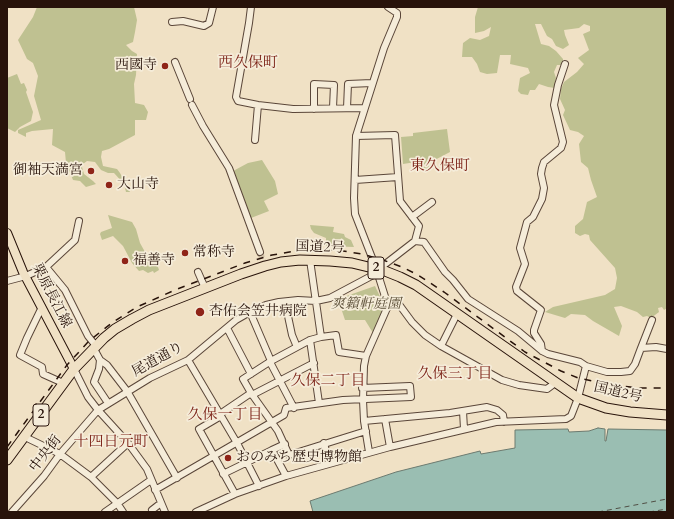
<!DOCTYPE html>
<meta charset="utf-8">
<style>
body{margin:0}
#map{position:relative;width:674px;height:519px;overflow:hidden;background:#f0e1c5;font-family:Cardo,serif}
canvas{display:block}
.frame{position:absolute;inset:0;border:8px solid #28130a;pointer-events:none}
</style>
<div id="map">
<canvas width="674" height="519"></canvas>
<div class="frame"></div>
</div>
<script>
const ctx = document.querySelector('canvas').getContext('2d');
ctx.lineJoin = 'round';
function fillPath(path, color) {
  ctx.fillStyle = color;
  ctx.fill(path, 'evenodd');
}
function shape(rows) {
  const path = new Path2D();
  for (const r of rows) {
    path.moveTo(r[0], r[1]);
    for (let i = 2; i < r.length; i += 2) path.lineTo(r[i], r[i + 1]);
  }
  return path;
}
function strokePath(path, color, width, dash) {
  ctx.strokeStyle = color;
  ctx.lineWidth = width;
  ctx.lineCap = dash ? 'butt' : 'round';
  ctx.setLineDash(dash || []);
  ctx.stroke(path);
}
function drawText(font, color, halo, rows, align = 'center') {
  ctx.font = font + ' Cardo,"Noto Serif JP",serif';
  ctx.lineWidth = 3.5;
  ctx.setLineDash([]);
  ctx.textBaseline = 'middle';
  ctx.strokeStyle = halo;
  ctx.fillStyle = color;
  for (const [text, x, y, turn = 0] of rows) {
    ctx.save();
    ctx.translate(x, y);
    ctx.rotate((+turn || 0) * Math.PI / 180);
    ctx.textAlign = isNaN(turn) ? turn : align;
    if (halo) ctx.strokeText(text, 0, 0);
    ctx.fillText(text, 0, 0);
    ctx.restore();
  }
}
const green = shape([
 [37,7,134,7,137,20,135,32,133,42,126,45,132,51,137,54,136,75,134,84,135,103,144,105,148,112,146,120,135,120,135,135,109,149,102,151,101,157,103,166,117,169,120,173,130,192,126,192,124,184,114,173,108,173,101,170,95,162,87,161,83,164,82,167,84,174,93,181,96,184,86,187,80,181,73,180,66,163,65,152,52,145,53,129,32,131,26,133,26,137,18,133,18,130,41,120,34,96,38,76,33,63,27,59,18,40,33,17],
 [478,7,667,7,667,308,664,310,662,307,658,308,659,312,651,318,647,316,643,317,637,312,621,306,614,307,622,326,619,336,593,321,585,315,571,314,565,318,545,312,553,307,605,295,615,289,617,278,615,268,590,240,589,235,585,234,580,236,575,233,575,226,583,219,587,202,597,197,591,180,588,168,581,162,579,144,584,136,578,132,570,130,563,115,565,110,560,99,561,89,564,82,577,72,584,64,578,58,589,50,583,34,590,31,590,26,584,24,579,28,564,30,565,35,569,45,563,49,556,46,552,39,547,36,541,24,535,24,541,44,549,46,556,51,563,59,563,65,557,65,554,72,556,78,555,88,548,87,539,84,535,90,530,90,528,95,521,94,518,91,520,78,530,73,528,68,510,64,511,55,500,55,497,73,487,74,480,72,477,64,472,57,462,57,463,43,470,38,480,40,489,36,491,27,484,31,475,33,475,17],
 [17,74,21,84,24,83,27,90,26,92,33,112,31,121,20,127,15,132,7,128,7,78],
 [447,129,450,152,429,163,429,171,423,172,422,161,403,164,401,137,413,136,413,133],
 [262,160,275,181,278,194,264,201,269,211,251,218,233,172,235,170,248,163],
 [108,215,132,222,136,229,140,243,145,252,155,258,159,270,154,273,153,271,148,273,143,270,139,271,132,263,123,246,113,236,102,240,100,234,101,232,112,228],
 [310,225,334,227,333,232,344,234,345,237,351,240,354,247,326,246,326,238,314,233,311,229],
 [375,286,385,307,373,333,365,320,345,320,338,299]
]);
const water = shape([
 [598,428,605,429,605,441,606,441,608,429,667,430,667,512,313,512,310,501,396,472,480,451,481,454,515,448,515,430,568,429,569,432,589,431,598,428]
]);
const ferry = shape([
 [598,512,667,499],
 [649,512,667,509]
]);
const minorTunnel = shape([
 [260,252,263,261]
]);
const minor = shape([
 [251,7,249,23,236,97,238,101,258,105,293,109,364,108],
 [172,22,183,21,204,26,209,23,213,7],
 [175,62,190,99],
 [192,105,203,126,229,168,260,252],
 [347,108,348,84,372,83],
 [314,109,314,84,334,85,333,108],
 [356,136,395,135,400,201,419,226,415,241],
 [255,140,258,105],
 [355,180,398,177],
 [412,217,432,202],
 [310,260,321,337,310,340,271,361,243,379,251,393,278,431,289,455,366,431],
 [46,267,65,290,88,336,96,346],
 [376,268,384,265,415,241,424,242,445,272,453,280,468,299,518,331,542,351,548,354,580,362,586,366,607,372,621,372,630,371,635,364,641,348],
 [198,272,205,288],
 [7,281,26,276,46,267,75,240,79,221],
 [387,300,394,301,398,303,412,322,425,335,441,346,502,380,519,385,547,389,555,383],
 [285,302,292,335,297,347],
 [42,307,27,338,20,355,42,367,43,374,63,383],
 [250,312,271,361],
 [652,320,641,348,656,347,667,349],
 [227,328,251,374],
 [321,337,336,335,339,352,366,356],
 [310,340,319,403],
 [441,346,457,314],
 [94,349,100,360,107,365,127,391,177,478],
 [542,351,541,344,534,333,534,330,541,310,517,291,516,287,525,264,520,248,527,222,533,217,542,199,544,188,541,174,542,168,544,162,561,148,563,142,554,105,558,85,565,64],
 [100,360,99,369,94,382,108,403],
 [188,360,237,443,259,486],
 [270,362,294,408],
 [74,369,88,397,98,410,128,443,147,469,165,512],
 [252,395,314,363],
 [463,411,464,429],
 [220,414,251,393],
 [221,416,199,429,235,494],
 [385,419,390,447],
 [364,421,450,413,487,407,497,410,503,415,504,422],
 [25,437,60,454,91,477,117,503,123,512],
 [324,443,329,463],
 [285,444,272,450,286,476],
 [369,452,364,421,363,400,364,366,366,356,388,306,376,268,355,214,354,198,356,136,384,48,397,17,397,13,388,7],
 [223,474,272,450],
 [91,477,128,443],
 [155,490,284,415,286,408,343,400,411,397,410,386,362,388],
 [152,510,161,503],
 [12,512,44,476,60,454,98,410,150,378,188,360,236,320,250,312,266,305,279,302,298,300,316,301,330,298,377,273],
 [105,512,151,480],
 [196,512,235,494,286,476,390,447,496,422,566,419,571,416,573,411,578,398,586,366]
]);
const major = shape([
 [7,233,23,272,74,369]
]);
const highway = shape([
 [7,460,74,369,104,338,115,329,132,319,149,310,241,274,265,266,281,262,300,260,330,261,352,263,385,271,400,277,416,285,578,398,606,408,630,412,667,415]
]);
const rail = shape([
 [7,447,67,365,89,341,113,322,137,307,175,290,245,263,272,255,296,251,337,250,362,254,383,260,402,267,418,275,444,292,525,352,561,371,578,378,613,385,638,388,667,388]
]);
const markers = [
 [165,66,4,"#8f2418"],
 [91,171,4,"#8f2418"],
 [109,185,4,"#8f2418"],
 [185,253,4,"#8f2418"],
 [125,261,4,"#8f2418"],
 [200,312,5,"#8f2418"],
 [228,458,4,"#8f2418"]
];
const shields = [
 [376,268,16],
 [41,415,16]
];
const shieldNames = [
 ["2",376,268],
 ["2",41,415]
];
const poiNames = [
 ["西國寺",157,66,"right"],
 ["御袖天満宮",83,171,"right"],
 ["大山寺",117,185],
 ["常称寺",193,253],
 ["福善寺",133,261],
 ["杏佑会笠井病院",209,312],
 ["おのみち歴史博物館",236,458]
];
const streetNames = [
 ["国道2号",320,248,2],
 ["栗原長江線",51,296,63],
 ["尾道通り",158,360,-29],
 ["国道2号",618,393,13],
 ["中央街",46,454,-52]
];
const parkNames = [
 ["爽籟軒庭園",366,305]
];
const neighbourhoodNames = [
 ["西久保町",248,64],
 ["東久保町",440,167],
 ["久保三丁目",455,375],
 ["久保二丁目",328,382],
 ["久保一丁目",225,416],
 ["十四日元町",111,443]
];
fillPath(green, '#bfc191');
fillPath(water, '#9abeb2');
strokePath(water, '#6c7a6f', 1);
strokePath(ferry, '#504f45', 1, [5, 4]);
strokePath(minorTunnel, '#d2c2a9', 6, [6, 3]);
strokePath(minor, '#5a4639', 8);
strokePath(major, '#28130a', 10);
strokePath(highway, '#28130a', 11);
strokePath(minor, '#f5ecd9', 6);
strokePath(major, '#f0e1c5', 8);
strokePath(highway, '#f0e1c5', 9);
strokePath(rail, '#28130a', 1.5, [7, 7]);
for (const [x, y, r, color] of markers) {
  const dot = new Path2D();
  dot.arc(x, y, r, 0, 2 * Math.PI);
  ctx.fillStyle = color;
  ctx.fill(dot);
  strokePath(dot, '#f5ecd9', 1.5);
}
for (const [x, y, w] of shields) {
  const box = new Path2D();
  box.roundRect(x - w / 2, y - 11, w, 22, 3);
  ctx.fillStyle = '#f5ecd9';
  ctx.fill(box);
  strokePath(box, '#28130a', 1);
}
drawText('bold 13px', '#28130a', null, shieldNames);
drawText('14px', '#28130a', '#f5ecd9', poiNames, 'left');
drawText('14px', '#28130a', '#f5ecd9', streetNames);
drawText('italic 14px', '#5d5039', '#f5ecd9', parkNames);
drawText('15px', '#7a1f14', '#f5ecd9', neighbourhoodNames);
</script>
